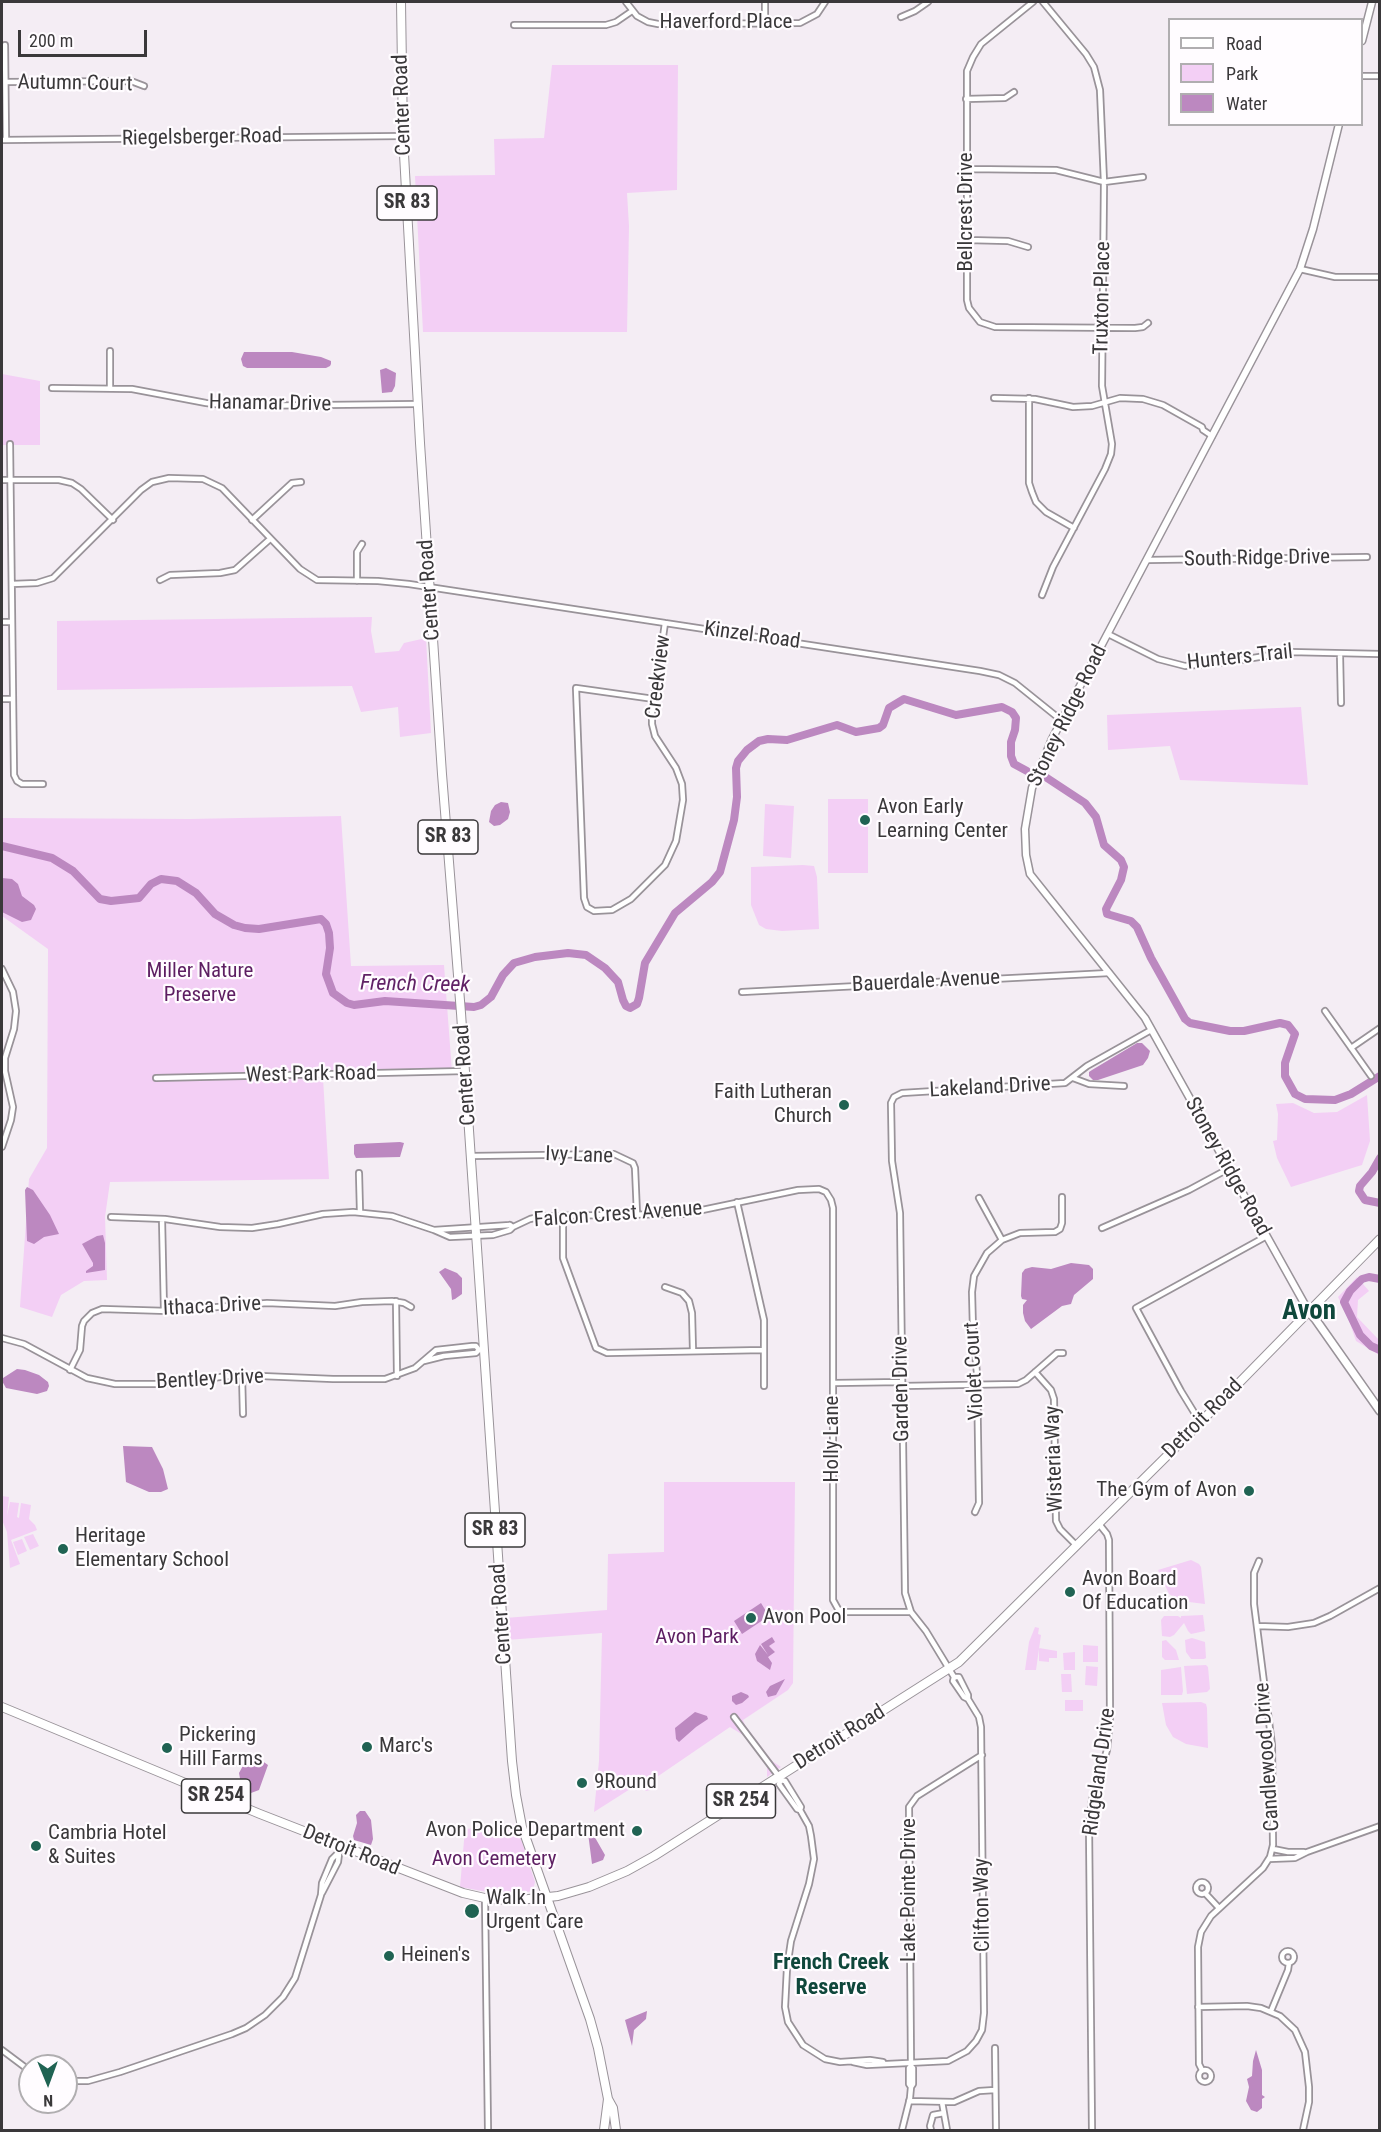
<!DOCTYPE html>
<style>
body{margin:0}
#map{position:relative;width:1381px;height:2132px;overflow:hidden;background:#f4edf4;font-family:"Roboto Condensed",sans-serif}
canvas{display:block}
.frame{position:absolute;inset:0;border:3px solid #3a383a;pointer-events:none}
.legend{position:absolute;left:1168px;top:18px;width:195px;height:108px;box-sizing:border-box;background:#fffcff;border:2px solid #b0aeb0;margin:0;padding:8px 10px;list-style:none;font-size:18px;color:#3a383a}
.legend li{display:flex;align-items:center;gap:12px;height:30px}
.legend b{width:30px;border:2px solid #b0aeb0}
.north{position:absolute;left:18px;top:2054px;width:60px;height:60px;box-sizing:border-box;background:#fffcff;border:2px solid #b0aeb0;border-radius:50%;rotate:179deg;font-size:16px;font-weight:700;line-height:24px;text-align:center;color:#3a383a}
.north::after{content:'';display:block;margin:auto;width:21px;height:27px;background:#206353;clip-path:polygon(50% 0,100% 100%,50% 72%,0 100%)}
.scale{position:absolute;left:18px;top:30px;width:129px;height:27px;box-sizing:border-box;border:3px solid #3a383a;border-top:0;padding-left:8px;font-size:18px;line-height:21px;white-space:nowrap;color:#3a383a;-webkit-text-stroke:4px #fffcff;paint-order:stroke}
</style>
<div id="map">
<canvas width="1381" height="2132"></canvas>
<div class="frame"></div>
<ul class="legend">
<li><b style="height:8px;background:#fff"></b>Road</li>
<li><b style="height:16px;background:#f3cff5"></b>Park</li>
<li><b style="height:16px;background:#bc88c0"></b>Water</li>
</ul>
<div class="north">N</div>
<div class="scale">200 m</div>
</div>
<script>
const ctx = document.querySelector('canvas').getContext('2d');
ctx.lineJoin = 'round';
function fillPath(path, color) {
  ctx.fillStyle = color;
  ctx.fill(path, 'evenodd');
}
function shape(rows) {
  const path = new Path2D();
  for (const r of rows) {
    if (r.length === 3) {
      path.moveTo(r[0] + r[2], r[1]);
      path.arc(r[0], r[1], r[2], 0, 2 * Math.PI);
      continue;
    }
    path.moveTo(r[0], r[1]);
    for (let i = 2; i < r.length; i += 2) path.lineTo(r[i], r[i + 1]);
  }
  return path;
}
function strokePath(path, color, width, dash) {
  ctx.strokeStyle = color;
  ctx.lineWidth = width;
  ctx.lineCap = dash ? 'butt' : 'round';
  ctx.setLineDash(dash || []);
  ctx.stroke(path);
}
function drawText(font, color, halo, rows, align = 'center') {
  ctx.font = font + ' "Roboto Condensed",sans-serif';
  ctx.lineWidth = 4.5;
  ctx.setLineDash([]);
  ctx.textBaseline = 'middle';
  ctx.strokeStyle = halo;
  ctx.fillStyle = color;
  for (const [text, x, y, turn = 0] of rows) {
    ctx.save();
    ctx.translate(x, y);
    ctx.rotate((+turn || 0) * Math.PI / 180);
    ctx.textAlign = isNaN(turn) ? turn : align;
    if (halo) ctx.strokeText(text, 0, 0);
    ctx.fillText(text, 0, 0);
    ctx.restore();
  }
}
const green = shape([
 [552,65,678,65,677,190,627,193,629,226,627,332,423,332,415,176,495,175,494,139,544,138],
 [2,374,40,381,40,445,2,445],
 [372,617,371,631,375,653,399,651,404,643,426,638,431,733,400,737,398,707,361,712,352,686,57,690,57,621],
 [1301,707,1308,785,1180,780,1170,746,1108,750,1107,715],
 [828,799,868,799,868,873,828,873],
 [934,802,960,803,959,814,934,811],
 [765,804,794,806,791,858,763,856],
 [341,816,351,966,444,965,452,1072,323,1078,329,1179,110,1182,105,1217,107,1280,84,1281,61,1295,52,1317,20,1307,29,1179,47,1148,48,949,2,916,2,818,190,819],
 [803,865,814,866,817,877,819,929,782,931,766,929,759,925,751,905,751,867],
 [1367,1095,1370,1141,1362,1165,1291,1187,1277,1158,1273,1141,1277,1140,1278,1114,1276,1104,1293,1103,1314,1113,1337,1112],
 [1357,1277,1369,1291,1358,1300,1357,1317,1379,1340,1379,1355,1356,1341,1347,1315,1338,1297],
 [664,1482,795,1482,793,1683,788,1690,743,1720,745,1725,772,1761,781,1767,767,1777,767,1766,743,1735,730,1727,651,1781,653,1787,650,1790,646,1791,638,1784,594,1812,599,1761,602,1633,506,1640,505,1618,607,1610,608,1554,664,1552],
 [2,1496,9,1497,7,1516,10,1502,19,1503,17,1517,19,1518,21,1503,31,1505,29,1519,35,1525,37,1530,11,1540,20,1564,10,1568,7,1532,2,1520],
 [33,1534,39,1546,30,1550,24,1537],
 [22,1539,27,1551,18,1555,13,1542],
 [1191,1560,1199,1564,1201,1567,1205,1604,1181,1601,1169,1594,1158,1570],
 [1203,1615,1205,1631,1191,1634,1188,1631,1184,1623,1174,1635,1170,1637,1162,1636,1161,1620,1164,1616,1178,1616,1181,1618,1181,1616],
 [1035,1627,1039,1628,1038,1634,1041,1635,1036,1670,1025,1670,1029,1642],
 [1192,1638,1205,1642,1206,1658,1204,1659,1191,1659,1186,1652,1185,1640],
 [1166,1640,1176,1650,1179,1660,1165,1660,1162,1657,1162,1641],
 [1083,1645,1098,1646,1098,1662,1083,1662],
 [1039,1648,1057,1651,1057,1658,1049,1658,1049,1662,1039,1661],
 [1075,1652,1075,1670,1064,1670,1063,1653],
 [1206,1665,1208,1667,1210,1689,1207,1692,1187,1694,1184,1666],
 [1086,1666,1098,1667,1097,1686,1085,1685],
 [1181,1667,1183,1691,1182,1695,1161,1695,1161,1670],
 [1061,1674,1071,1674,1072,1692,1062,1692],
 [1065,1700,1083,1700,1083,1711,1065,1711],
 [1201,1702,1206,1704,1207,1708,1208,1748,1186,1744,1173,1737,1166,1725,1162,1703],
 [516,1824,535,1882,533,1890,528,1892,499,1894,460,1887,465,1829]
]);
const water = shape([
 [244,352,292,352,321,357,331,361,331,364,330,366,326,368,247,368,243,366,241,359],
 [386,368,396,373,395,386,392,392,382,393,380,370],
 [501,802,508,803,510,812,508,819,500,825,494,826,489,822,491,811,495,805],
 [2,878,12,879,18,884,22,896,34,905,36,909,31,920,22,922,2,912],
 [1137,1043,1142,1043,1150,1051,1148,1058,1143,1065,1098,1080,1093,1080,1089,1076,1089,1072,1092,1070],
 [400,1142,404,1143,400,1157,356,1158,354,1154,354,1145,356,1144],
 [27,1187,33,1190,50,1215,59,1234,44,1237,34,1244,27,1241,25,1190],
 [103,1235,105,1243,105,1270,86,1273,86,1271,93,1266,93,1263,82,1244,97,1236],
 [1071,1263,1089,1265,1093,1269,1093,1279,1074,1295,1071,1304,1062,1306,1031,1329,1025,1321,1023,1313,1023,1305,1027,1300,1022,1299,1021,1296,1022,1273,1025,1269,1032,1267,1051,1269],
 [445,1268,457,1273,462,1278,462,1294,455,1299,452,1300,451,1289,439,1272],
 [17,1369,25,1370,39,1375,48,1382,49,1386,47,1391,37,1394,6,1388,2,1381,3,1378],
 [123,1446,152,1447,163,1469,168,1489,161,1492,149,1492,126,1482],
 [761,1603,769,1616,742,1634,734,1621],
 [772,1637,775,1642,769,1646,775,1652,768,1657,772,1663,770,1670,757,1661,755,1654,760,1645,768,1655,761,1644],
 [785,1679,776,1695,768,1697,766,1692,770,1686],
 [741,1692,748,1695,749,1697,742,1703,736,1705,732,1701,732,1696],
 [695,1712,707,1716,708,1719,696,1727,679,1742,676,1739,675,1728],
 [253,1758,258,1758,268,1765,259,1790,251,1793,241,1784,239,1773,245,1762],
 [360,1811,365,1811,371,1820,373,1839,371,1845,354,1840,353,1836,357,1823,356,1815],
 [588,1833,593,1834,605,1855,603,1860,592,1864],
 [647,2011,646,2019,634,2030,632,2046,625,2020],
 [1256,2050,1262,2070,1262,2095,1265,2097,1262,2099,1262,2108,1257,2112,1251,2110,1246,2101,1249,2087,1247,2079,1252,2076,1253,2061]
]);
const river = shape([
 [1044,776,1085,803,1096,817,1104,845,1121,860,1124,867,1121,880,1106,909,1107,914,1131,921,1137,927,1151,958,1185,1019,1190,1023,1230,1031,1244,1031,1280,1023,1288,1025,1295,1034,1285,1063,1285,1076,1295,1094,1305,1099,1335,1100,1351,1094,1380,1076],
 [2,846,52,858,73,871,100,899,111,901,139,898,151,884,161,879,177,881,196,893,215,914,234,925,245,928,259,929,321,919,326,924,329,933,330,948,326,974,333,993,347,1003,354,1005,385,1001,474,1007,481,1005,491,997,503,975,514,963,535,957,568,953,586,955,605,968,618,982,623,1000,626,1006,630,1008,637,1004,639,998,645,963,675,913,712,882,720,872,734,820,737,797,736,768,738,761,747,750,759,741,768,739,787,740,837,725,856,732,879,728,883,725,889,708,904,699,956,715,1002,707,1012,712,1016,718,1015,730,1011,742,1011,756,1014,764,1027,771],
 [1380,1158,1372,1172,1360,1186,1359,1191,1365,1200,1380,1203],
 [1380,1279,1369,1277,1362,1279,1350,1291,1344,1302,1360,1335,1371,1346,1380,1350]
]);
const minor = shape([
 [626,2,637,16,648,22,658,24,800,23,817,14,825,2],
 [765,2,765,24],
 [1033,2,981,44,973,57,967,71,967,300,969,308,980,322,995,327,1135,328,1143,327,1148,323],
 [901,17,915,11,928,2],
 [514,25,606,25,616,22,632,11],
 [5,45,6,140],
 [1362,76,1380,76],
 [6,82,131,81,144,86],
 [966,99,1005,98,1014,92],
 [2,140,403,136],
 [966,169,1056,170,1104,182,1143,177],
 [967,240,1008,241,1028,247],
 [1300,269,1335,277,1380,277],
 [110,351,110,388],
 [52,388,132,389,206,403,231,406,418,404],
 [994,398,1035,399,1073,407,1092,406,1120,398,1143,399,1163,405,1202,427,1203,430,1212,436],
 [1029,398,1029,483,1032,492,1036,502,1046,512,1074,528],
 [10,444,14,775,17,781,22,784,43,784],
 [2,480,59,480,72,483,81,489,113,520],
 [252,520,292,483,301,482],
 [1147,560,1367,557],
 [160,580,170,575,220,573,235,570,270,539],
 [357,581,357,552,362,544],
 [12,584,37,583,53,578,141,490,152,482,169,478,203,479,222,488,300,569,317,580,378,581,409,584,980,671,999,675,1015,683,1061,720],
 [1042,595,1053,567,1105,469,1111,454,1112,444,1102,386,1104,182,1100,90,1094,67,1086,54,1043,2],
 [2,622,12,622],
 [1108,634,1158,659,1185,666,1228,662,1290,652,1380,654],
 [1340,655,1341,703],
 [2,699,13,699],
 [654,699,576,688,584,898,587,907,594,911,612,910,631,899,665,865,676,841,683,800,682,784,676,768,655,736,652,724,652,711,654,699,665,623],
 [2,969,13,992,16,1011,14,1029,5,1058,5,1071,13,1107,11,1120,2,1147],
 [742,992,1109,973],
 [1325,1011,1371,1076],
 [1351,1048,1380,1028],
 [156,1078,465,1071],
 [1073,1078,1089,1084,1124,1086],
 [471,1156,614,1154,633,1163,635,1168,637,1214],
 [359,1173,360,1212],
 [979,1198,1002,1240],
 [737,1202,764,1320,764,1386],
 [563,1215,563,1258,596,1348,607,1353,764,1350],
 [111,1217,165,1219,220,1227,252,1228,278,1224,323,1214,353,1212,392,1216,434,1230],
 [162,1219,164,1311],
 [510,1225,513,1227,510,1230,493,1235,450,1237,434,1230,510,1225],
 [513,1227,530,1219,543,1216,683,1214,798,1190,819,1189,826,1192,831,1200,833,1208,833,1600,838,1609,844,1612,911,1612],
 [1102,1228,1189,1190,1228,1169],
 [665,1287,682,1293,689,1301,692,1313,693,1351],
 [396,1301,397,1376],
 [2,1338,24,1344,87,1378,115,1384,162,1384,237,1375,333,1379,385,1379,415,1368,436,1350,472,1346,476,1346,479,1350,476,1353,444,1356,424,1361],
 [70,1370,80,1350,82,1326,84,1321,92,1313,102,1309,168,1311,267,1303,335,1306,362,1302,392,1301,404,1303,411,1307],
 [1035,1372,1051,1390,1054,1399,1056,1521,1060,1529,1077,1546],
 [242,1375,243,1414],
 [834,1383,902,1382],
 [902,1386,1018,1384,1026,1380,1057,1353,1063,1353],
 [1200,1422,1181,1391,1136,1308,1265,1237],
 [975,1512,979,1503,977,1374,973,1330,972,1292,974,1276,987,1253,1002,1240,1020,1233,1055,1232,1060,1229,1062,1223,1062,1197],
 [1257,1626,1288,1627,1314,1623,1330,1616,1380,1588],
 [954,1677,926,1631,911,1612,905,1593,900,1213,892,1161,891,1103,894,1097,902,1093,1065,1083,1087,1066,1151,1030],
 [734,1717,780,1778],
 [800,1810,797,1809,779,1784,781,1780,785,1781,801,1807,800,1810,809,1826,811,1836,814,1859,809,1884,791,1941,787,1968,785,2007,788,2022,803,2045,825,2059,840,2062,870,2060,883,2062],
 [1273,1849,1288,1852,1304,1852],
 [1269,1859,1295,1858,1307,1852,1380,1826],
 [1202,1888,6],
 [322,1893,338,1862,340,1846],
 [1205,1893,1219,1908],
 [485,1899,488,2130],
 [1288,1957,6],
 [1198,2007,1247,2006,1261,2008,1280,2016,1295,2030,1305,2052,1309,2087,1309,2102,1303,2130],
 [1271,2011,1288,1970,1289,1963],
 [995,2048,996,2130],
 [2,2050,30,2071],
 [853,2062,867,2065,948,2061,967,2051,976,2041,982,2030,984,2013,981,1727,979,1717,968,1699,968,1695,959,1677,954,1677,953,1681,964,1697,968,1699],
 [911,2065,909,1807,917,1796,982,1755],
 [1205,2076,6],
 [1202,2070,1199,2064,1198,1947,1201,1932,1211,1916,1263,1868,1270,1857,1273,1845,1272,1745,1254,1604,1254,1573,1259,1561],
 [66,2081,88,2081,120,2072,232,2034,246,2028,265,2015,283,1997,295,1978,321,1895,322,1883,332,1859,338,1853],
 [909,2101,954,2102,979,2091,995,2090],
 [942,2102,947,2130],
 [902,2130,910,2098,911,2087,913,2084,913,2068,911,2066,909,2068,909,2084,911,2087],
 [931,2130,930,2126,933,2115,944,2113],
 [1092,2130,1089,1826,1092,1800,1107,1750,1110,1718,1109,1540,1107,1534,1099,1524]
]);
const tertiary = shape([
 [1362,41,1372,2],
 [1309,1312,1145,1018,1030,874,1026,855,1025,829,1032,788,1052,739,1300,269,1313,229,1339,124]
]);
const secondary = shape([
 [1309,1312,1316,1320,1380,1411]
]);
const primary = shape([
 [401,2,403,136,420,443,442,774,461,1013,512,1761,516,1795,522,1827,590,2019,598,2048,608,2099,613,2108,616,2130],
 [2,1707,260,1814,463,1893,489,1899,519,1900,558,1896,589,1887,627,1871,654,1856,959,1662,1185,1438,1380,1239],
 [604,2130,608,2099]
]);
const markers = [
 [865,820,6,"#206353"],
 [844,1105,6,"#206353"],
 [1249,1491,6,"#206353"],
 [63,1549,6,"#206353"],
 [1070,1592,6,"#206353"],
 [751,1618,6,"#206353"],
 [367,1747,6,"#206353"],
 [167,1748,6,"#206353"],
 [582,1783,6,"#206353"],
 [637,1831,6,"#206353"],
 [36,1846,6,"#206353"],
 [472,1911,8,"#206353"],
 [389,1956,6,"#206353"]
];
const shields = [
 [407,203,60],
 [448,837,60],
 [495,1530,60],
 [216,1796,69],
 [741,1801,69]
];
const shieldNames = [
 ["SR 83",407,203],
 ["SR 83",448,837],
 ["SR 83",495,1530],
 ["SR 254",216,1796],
 ["SR 254",741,1801]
];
const streetNames = [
 ["Haverford Place",726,23],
 ["Autumn Court",75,84,1],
 ["Center Road",403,105,-92],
 ["Riegelsberger Road",202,138,-1],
 ["Bellcrest Drive",967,212,-90],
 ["Truxton Place",1103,298,-89],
 ["Hanamar Drive",270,404,1],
 ["South Ridge Drive",1257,559,-1],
 ["Center Road",430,590,-94],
 ["Kinzel Road",752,636,8],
 ["Hunters Trail",1240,658,-6],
 ["Creekview",659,677,-83],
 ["Stoney Ridge Road",1068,716,-64],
 ["Bauerdale Avenue",926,982,-3],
 ["West Park Road",311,1075,-1],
 ["Center Road",466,1075,-94],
 ["Lakeland Drive",990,1088,-3],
 ["Ivy Lane",579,1156,2],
 ["Stoney Ridge Road",1227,1167,61],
 ["Falcon Crest Avenue",618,1215,-4],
 ["Ithaca Drive",212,1307,-3],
 ["Violet Court",975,1371,-93],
 ["Bentley Drive",210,1380,-3],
 ["Garden Drive",902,1389,-91],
 ["Detroit Road",1203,1419,-45],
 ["Holly Lane",833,1439,-90],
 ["Wisteria Way",1055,1459,-92],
 ["Center Road",502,1614,-94],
 ["Detroit Road",840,1738,-32],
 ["Candlewood Drive",1268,1757,-94],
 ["Ridgeland Drive",1100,1772,-82],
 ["Detroit Road",351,1851,22],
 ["Lake Pointe Drive",910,1890,-90],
 ["Clifton Way",983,1905,-91]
];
const poiNames = [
 ["Avon Early",877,808],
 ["Learning Center",877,832],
 ["Faith Lutheran",832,1093,"right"],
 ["Church",832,1117,"right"],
 ["The Gym of Avon",1237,1491,"right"],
 ["Heritage",75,1537],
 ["Elementary School",75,1561],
 ["Avon Board",1082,1580],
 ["Of Education",1082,1604],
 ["Avon Pool",763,1618],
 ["Pickering",179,1736],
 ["Hill Farms",179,1760],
 ["Marc's",379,1747],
 ["9Round",594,1783],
 ["Avon Police Department",625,1831,"right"],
 ["Cambria Hotel",48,1834],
 ["& Suites",48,1858],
 ["Walk In",486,1899],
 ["Urgent Care",486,1923],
 ["Heinen's",401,1956]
];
const parkNames = [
 ["Miller Nature",200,972],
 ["Preserve",200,996],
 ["Avon Park",697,1638],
 ["Avon Cemetery",494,1860]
];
const waterNames = [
 ["French Creek",415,985,1]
];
const neighbourhoodNames = [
 ["French Creek",831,1963],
 ["Reserve",831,1988]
];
const districtNames = [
 ["Avon",1309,1312]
];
fillPath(green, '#f3cff5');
fillPath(water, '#bc88c0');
strokePath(river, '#bc88c0', 8);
strokePath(minor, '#999399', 8);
strokePath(tertiary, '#999399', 9);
strokePath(secondary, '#999399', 10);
strokePath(primary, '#999399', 10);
strokePath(minor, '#fff', 4.5);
strokePath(tertiary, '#fff', 6);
strokePath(secondary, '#fff', 7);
strokePath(primary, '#fff', 8);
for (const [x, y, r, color] of markers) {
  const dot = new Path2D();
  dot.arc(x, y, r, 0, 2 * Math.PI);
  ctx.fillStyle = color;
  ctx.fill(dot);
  strokePath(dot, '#fffcff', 2);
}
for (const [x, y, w] of shields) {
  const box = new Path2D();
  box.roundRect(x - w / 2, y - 17, w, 34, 4.5);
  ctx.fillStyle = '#fffcff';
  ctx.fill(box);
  strokePath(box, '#3a383a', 1.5);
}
drawText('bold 20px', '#3a383a', null, shieldNames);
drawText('21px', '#3a383a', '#fffcff', streetNames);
drawText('21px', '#3a383a', '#fffcff', poiNames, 'left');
drawText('21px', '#5d1e62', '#fffcff', parkNames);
drawText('italic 22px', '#612266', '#fffcff', waterNames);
drawText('bold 22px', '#0f473b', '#fffcff', neighbourhoodNames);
drawText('bold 27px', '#0f473b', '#fffcff', districtNames);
</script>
